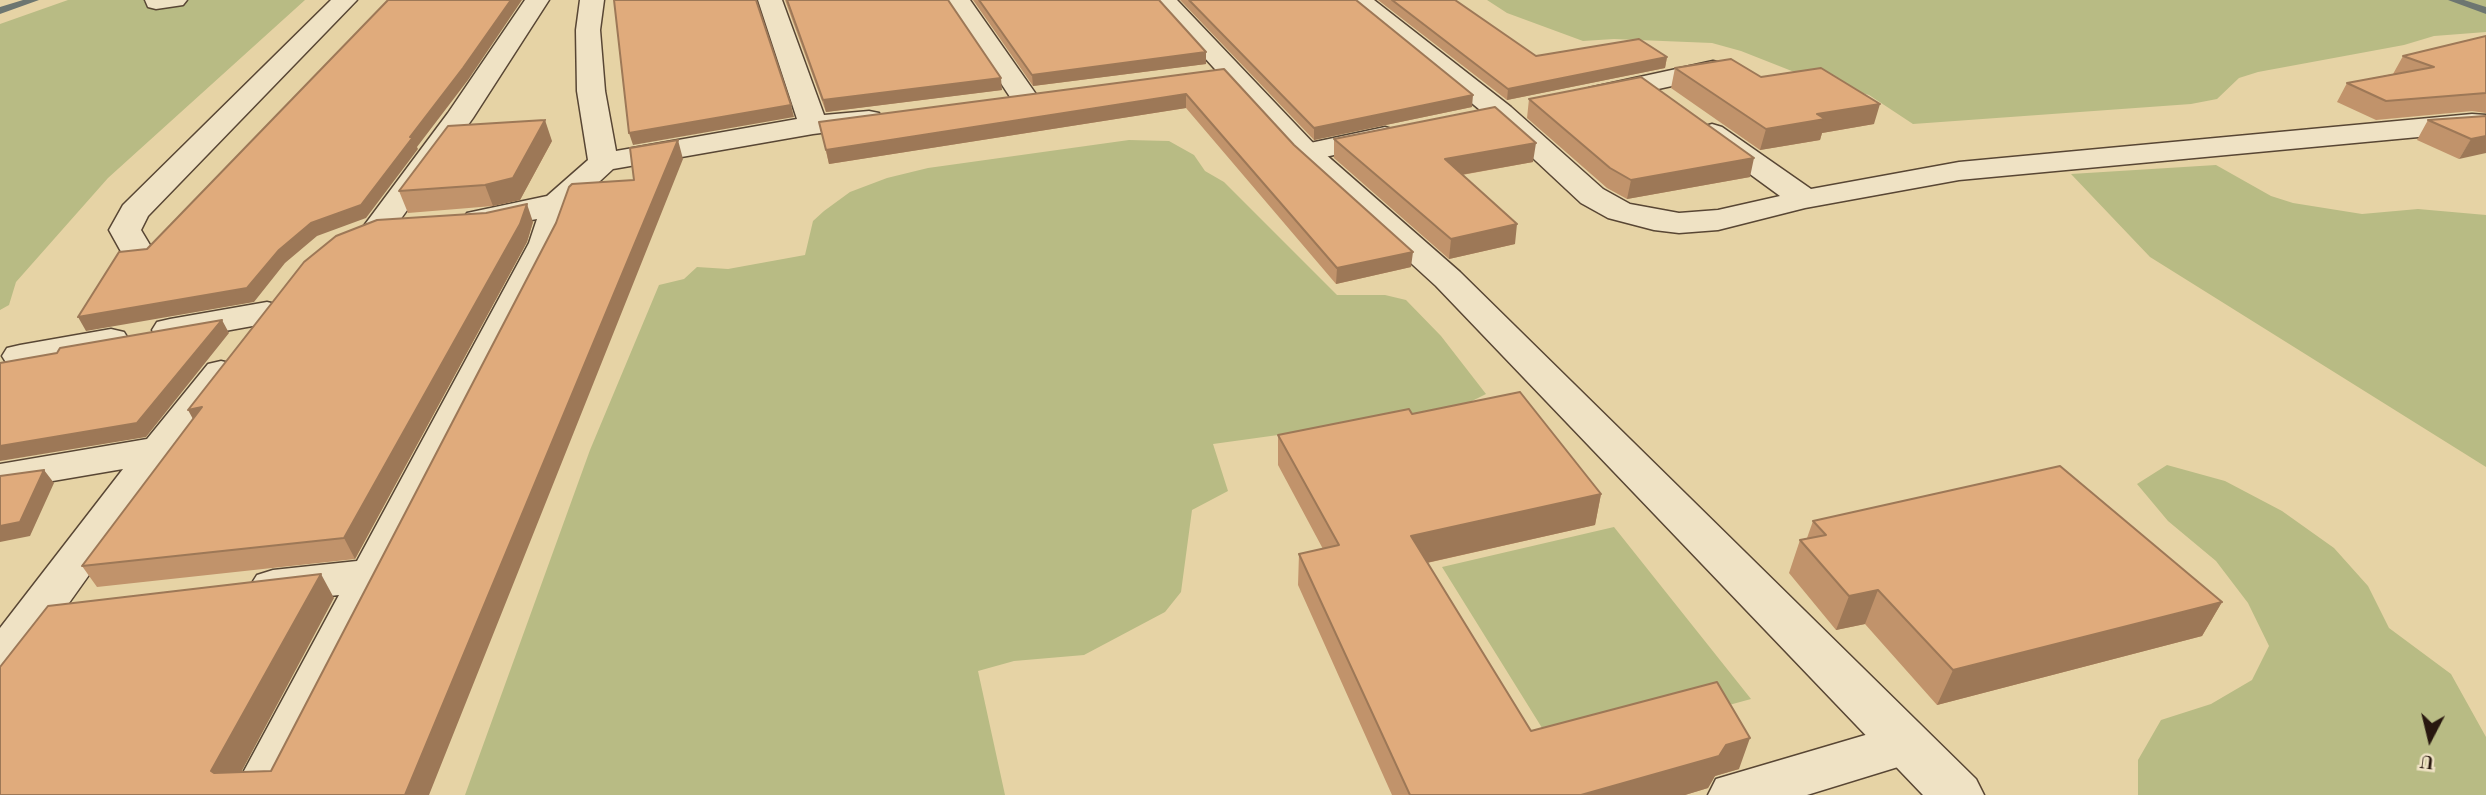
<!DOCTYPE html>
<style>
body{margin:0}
#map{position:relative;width:2486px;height:795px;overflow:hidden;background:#e6d3a5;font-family:"Old Standard TT",serif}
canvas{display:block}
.north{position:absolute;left:2395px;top:704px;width:70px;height:70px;-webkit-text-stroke:5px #efe2c4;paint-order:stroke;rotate:187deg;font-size:19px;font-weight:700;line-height:28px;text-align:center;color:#28170f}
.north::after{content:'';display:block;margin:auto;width:24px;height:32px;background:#28170f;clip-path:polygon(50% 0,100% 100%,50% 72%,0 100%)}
</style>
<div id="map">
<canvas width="2486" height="795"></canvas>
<div class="north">U</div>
</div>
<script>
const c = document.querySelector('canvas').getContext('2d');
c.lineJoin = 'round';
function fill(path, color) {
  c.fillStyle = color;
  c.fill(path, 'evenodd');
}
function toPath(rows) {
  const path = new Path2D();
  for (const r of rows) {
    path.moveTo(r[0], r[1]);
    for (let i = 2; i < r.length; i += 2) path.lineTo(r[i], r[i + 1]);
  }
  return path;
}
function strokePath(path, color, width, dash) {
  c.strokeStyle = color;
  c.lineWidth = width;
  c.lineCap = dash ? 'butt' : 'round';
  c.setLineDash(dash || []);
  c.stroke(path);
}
fill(toPath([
 [68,0,305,0,108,178,16,282,9,305,0,310,0,24],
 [1487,0,2486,0,2486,32,2434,36,2404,45,2258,72,2239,78,2217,99,2191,104,1913,124,1869,95,1807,77,1741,51,1712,43,1614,39,1583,41,1507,13],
 [1129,140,1169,141,1194,155,1205,171,1224,182,1337,295,1385,295,1406,300,1441,336,1486,394,1468,403,1372,422,1213,444,1228,491,1192,510,1181,592,1165,612,1084,655,1014,661,978,671,1005,795,465,795,590,450,659,285,684,279,697,267,728,269,805,255,813,221,824,211,850,192,887,178,928,168],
 [2216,165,2271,196,2293,203,2362,214,2418,209,2486,215,2486,467,2150,257,2071,174],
 [2167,465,2225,481,2282,511,2334,548,2368,586,2389,628,2451,674,2486,737,2486,795,2138,795,2138,760,2161,720,2211,704,2252,680,2269,646,2248,603,2216,561,2168,521,2137,484],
 [1614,527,1751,699,1557,752,1442,567]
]), '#b8bb84');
fill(toPath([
 [23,0,39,0,0,14,0,7,23,0],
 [2448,0,2464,0,2486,7,2486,14,2448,0]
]), '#6d7671');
const minor = toPath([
 [145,0,187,0,183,5,156,9,148,7,145,0],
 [331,0,357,0,148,216,141,230,153,250,148,257,136,260,124,257,109,230,123,205,331,0],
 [525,0,549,0,473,118,390,234,379,237,368,234,363,227,448,113,525,0],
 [580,0,604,0,600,30,605,91,616,151,797,119,758,0,782,0,824,115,869,111,879,113,883,119,879,125,869,127,813,134,613,169,573,206,561,243,285,795,231,795,339,595,273,602,257,597,250,586,257,575,273,570,357,561,529,243,537,219,478,230,467,227,462,220,467,213,547,196,588,160,577,91,576,30,580,0],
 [946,0,970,0,1038,97,1034,103,1024,105,1014,103,946,0],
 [1347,0,1374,0,1511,107,1603,189,1630,204,1679,213,1718,210,1780,196,1702,139,1698,133,1702,127,1712,124,1722,127,1811,189,1959,162,2472,114,2486,115,2486,133,2472,132,1959,180,1805,208,1718,230,1679,233,1654,230,1608,218,1581,203,1491,119,1347,0],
 [1713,61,1722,63,1726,69,1722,75,1599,102,1589,100,1585,94,1589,88,1713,61],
 [1385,127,1395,130,1399,136,1395,142,1306,161,1296,158,1291,152,1296,146,1385,127],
 [267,302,280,305,285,313,280,321,170,341,157,338,152,330,157,322,170,319,267,302],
 [111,329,124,332,129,340,124,348,20,367,7,364,2,356,7,348,20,345,111,329],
 [221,361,234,364,240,372,136,509,17,676,0,681,0,628,123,469,0,490,0,464,147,439,208,364,221,361],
 [1906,723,1924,729,1932,744,1924,759,1807,795,1708,795,1716,779,1906,723]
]);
const tertiary = toPath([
 [1152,0,1177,0,1316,146,1460,272,1976,779,1984,795,1923,795,1436,286,1296,158,1152,0]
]);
strokePath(minor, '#584634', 3);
strokePath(tertiary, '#584634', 3);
fill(minor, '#efe2c4');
fill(tertiary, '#efe2c4');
fill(toPath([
 [785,0,948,0,1002,90,826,112],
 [973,0,1159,0,1206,52,1206,64,1033,86],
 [1180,0,1356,0,1472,107,1314,140],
 [1378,0,1455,0,1536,56,1667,57,1665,68,1507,100],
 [2486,36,2486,113,2472,111,2376,120,2337,102,2347,83,2393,74,2403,56],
 [1675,68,1761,77,1874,124,1822,133,1820,140,1760,150,1671,88],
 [1224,69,1294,145,1411,267,1336,284,1186,108,829,164,819,122],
 [1529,99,1750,177,1627,199,1607,188,1527,118],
 [2486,116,2459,159,2417,140,2428,120],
 [1334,139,1533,162,1462,175,1515,244,1449,259,1334,158],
 [552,141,520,200,493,206,408,213,399,191],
 [533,222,527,242,355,559,97,587,82,566],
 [1412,414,1601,494,1595,525,1427,563,1531,731,1739,769,1715,776,1708,788,1685,795,1392,795,1298,585,1299,554,1323,549,1278,465,1278,435],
 [1813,521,2222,602,2202,636,1937,705,1865,624,1836,630,1789,573,1800,540,1807,538]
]), '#c1936b');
fill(toPath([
 [511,0,522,0,468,80,417,147,418,149,366,218,317,236,285,263,254,302,86,331,78,317,279,250,410,137],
 [1206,52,1206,64,1033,86,1032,75],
 [1667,57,1665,68,1507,100,1508,89],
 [1001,78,1002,90,826,112,823,100],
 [1186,94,1186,108,829,164,826,150],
 [1473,95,1472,107,1314,140,1314,128],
 [1880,104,1874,124,1822,133,1820,140,1760,150,1766,129,1817,114],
 [791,105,794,117,633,145,629,133],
 [545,120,552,141,520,200,493,206,485,185],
 [2486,136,2486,153,2459,159,2471,139],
 [678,140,683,159,429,795,405,795],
 [1536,143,1533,162,1443,178,1445,159],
 [1754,158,1750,177,1627,199,1631,180],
 [527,204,533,222,527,242,355,559,344,538],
 [1517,224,1515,244,1449,259,1451,239],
 [1413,252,1411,267,1336,284,1337,268],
 [222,320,229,333,146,437,0,461,0,446],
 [202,407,199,430,188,410],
 [44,470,54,483,30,536,0,542,0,526],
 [1601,494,1595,525,1408,567,1411,536],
 [321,574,334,598,229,795,211,771],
 [1878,590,1865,624,1836,630,1849,596],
 [2222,602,2202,636,1937,705,1953,670],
 [1750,738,1739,769,1715,776,1708,788,1685,795,1581,795,1726,745]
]), '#9d7857');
const building = toPath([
 [388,0,511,0,463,68,410,137,413,137,361,205,311,223,279,250,247,288,78,317,119,252,147,249,388,0],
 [614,0,756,0,791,105,629,133,614,0],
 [787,0,948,0,1001,78,823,100,787,0],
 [979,0,1159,0,1206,52,1032,75,979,0],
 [1189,0,1356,0,1473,95,1314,128,1189,0],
 [1392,0,1455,0,1536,56,1639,39,1667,57,1508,89,1392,0],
 [2486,36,2486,93,2386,101,2347,83,2434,67,2403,56,2486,36],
 [1731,59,1761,77,1821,68,1880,104,1817,114,1825,119,1766,129,1675,68,1731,59],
 [1224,69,1294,145,1413,252,1337,268,1186,94,826,150,819,122,1224,69],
 [1641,77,1754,158,1631,180,1610,168,1529,99,1641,77],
 [1495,107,1536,143,1445,159,1517,224,1451,239,1334,139,1495,107],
 [2486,116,2486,136,2471,139,2428,120,2486,116],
 [545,120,513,178,485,185,399,191,448,126,545,120],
 [678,140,405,795,0,795,0,667,48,606,321,574,211,771,214,773,271,771,556,223,569,187,572,184,634,180,630,148,678,140],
 [527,204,520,224,344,538,82,566,202,407,188,410,304,262,336,236,377,220,486,213,527,204],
 [222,320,137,423,0,446,0,363,57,353,60,348,222,320],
 [1520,392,1601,494,1411,536,1531,731,1717,682,1750,738,1726,745,1719,756,1581,795,1410,795,1299,554,1339,545,1278,435,1409,409,1412,414,1520,392],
 [2060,466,2222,602,1953,670,1878,590,1849,596,1800,540,1826,535,1813,521,2060,466],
 [44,470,20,522,0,526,0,476,44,470]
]);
fill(building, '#e0ab7c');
strokePath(building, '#9d7857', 2);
</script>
